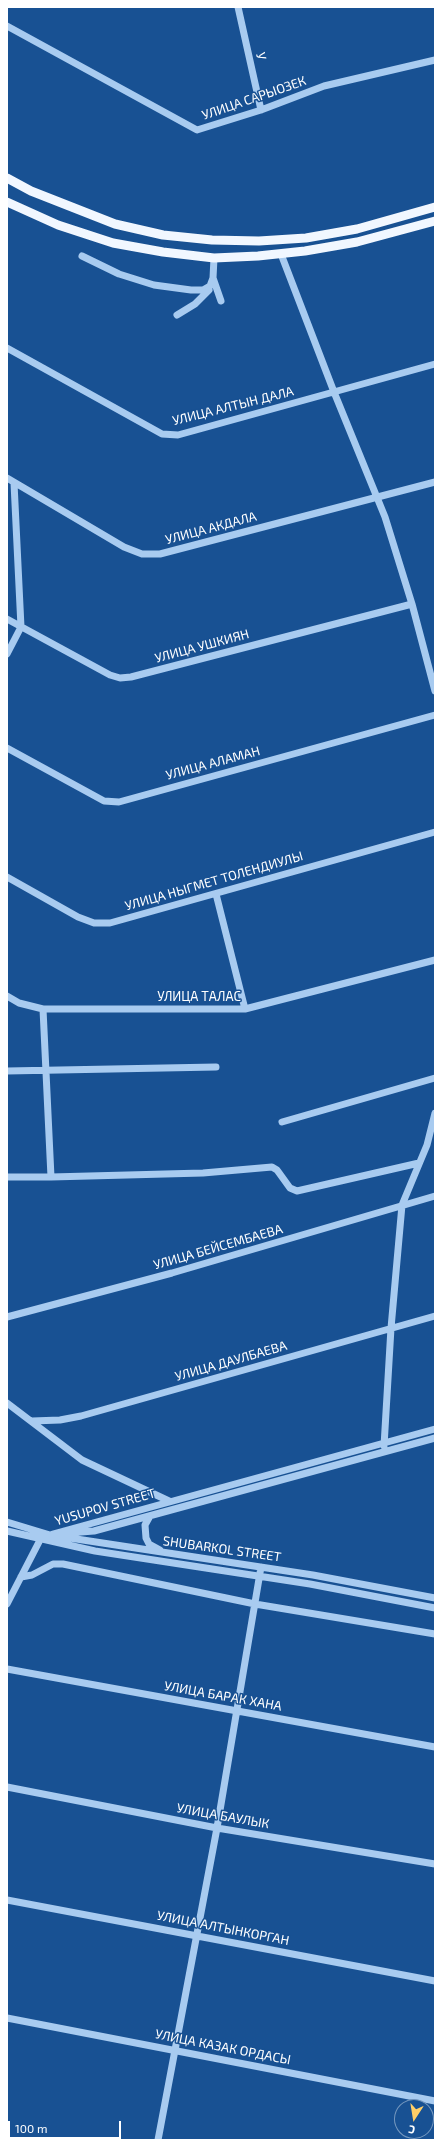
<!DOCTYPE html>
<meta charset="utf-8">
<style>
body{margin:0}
#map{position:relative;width:442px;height:2147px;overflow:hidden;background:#185193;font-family:"Exo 2",sans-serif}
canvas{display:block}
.frame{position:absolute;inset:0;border:8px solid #fff;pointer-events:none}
.north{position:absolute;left:394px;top:2099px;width:40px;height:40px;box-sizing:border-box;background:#185193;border:1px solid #7497be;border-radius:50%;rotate:192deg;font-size:11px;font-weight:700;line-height:16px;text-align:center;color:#fff}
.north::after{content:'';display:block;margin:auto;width:14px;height:18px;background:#ffce67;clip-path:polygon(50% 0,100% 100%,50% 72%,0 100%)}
.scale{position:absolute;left:8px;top:2121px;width:113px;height:18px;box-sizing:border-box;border:2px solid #fff;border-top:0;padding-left:5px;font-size:12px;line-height:14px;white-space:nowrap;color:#fff;-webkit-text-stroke:3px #185193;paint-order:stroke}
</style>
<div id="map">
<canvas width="442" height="2147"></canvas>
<div class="frame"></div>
<div class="north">С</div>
<div class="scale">100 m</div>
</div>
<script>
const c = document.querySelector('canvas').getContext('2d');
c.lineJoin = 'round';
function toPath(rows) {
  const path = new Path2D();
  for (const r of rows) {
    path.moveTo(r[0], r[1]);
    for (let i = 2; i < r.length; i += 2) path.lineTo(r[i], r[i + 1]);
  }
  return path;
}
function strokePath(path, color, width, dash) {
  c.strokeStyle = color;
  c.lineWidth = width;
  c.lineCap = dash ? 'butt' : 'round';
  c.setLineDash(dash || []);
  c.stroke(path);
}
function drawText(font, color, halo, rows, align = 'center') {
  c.font = font + ' "Exo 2",sans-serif';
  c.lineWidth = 3;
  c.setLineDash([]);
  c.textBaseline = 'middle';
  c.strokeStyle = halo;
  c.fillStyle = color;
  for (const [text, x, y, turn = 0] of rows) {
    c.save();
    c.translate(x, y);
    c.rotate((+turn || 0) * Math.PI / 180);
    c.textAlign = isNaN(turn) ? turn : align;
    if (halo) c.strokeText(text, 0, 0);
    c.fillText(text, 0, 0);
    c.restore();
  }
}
strokePath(toPath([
 [238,7,261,110],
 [7,26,197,130,261,110,324,86,435,60],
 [281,254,334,392,385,517,412,604,435,691],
 [82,256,119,274,154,285,191,290,203,290,210,286,213,278,214,258],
 [213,278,221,301],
 [177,315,195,304,209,290],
 [7,348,162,434,178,435,435,364],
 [7,478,124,547,142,554,160,554,435,482],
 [7,619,110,675,120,678,131,677,412,604],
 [7,654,21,627,14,483],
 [7,748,104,801,119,802,435,715],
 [7,877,78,917,94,923,110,923,435,832],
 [216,894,245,1009],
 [7,996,19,1003,43,1009,245,1009,435,960],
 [43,1009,51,1177,203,1173,272,1167,277,1170,290,1188,297,1191,419,1163],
 [7,1071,216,1067],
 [282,1122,435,1078],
 [7,1177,51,1177],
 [7,1317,172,1273,435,1196],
 [7,1403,82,1460,169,1501],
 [32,1421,60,1420,81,1416,435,1316],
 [384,1446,391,1328,402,1205,427,1145,435,1113],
 [150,1516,145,1525,146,1538,149,1544,160,1550],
 [7,1522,50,1535,313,1575,435,1598],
 [7,1531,95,1551,310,1584,435,1608],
 [68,1533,94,1531,435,1438],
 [53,1534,435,1429],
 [21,1577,32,1575,53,1564,63,1564,255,1604,435,1634],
 [7,1604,40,1540],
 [7,1669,435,1747],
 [7,1787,217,1828,435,1864],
 [7,1900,435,1981],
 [7,2018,435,2101],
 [158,2140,217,1828,261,1567]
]), '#a8cbf0', 7);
strokePath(toPath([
 [7,178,31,191,115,224,163,235,212,240,259,241,306,238,357,229,435,207],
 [7,202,58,225,113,243,163,252,214,258,258,256,305,251,357,242,435,221]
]), '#f1f7ff', 9);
drawText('13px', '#fff', '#185193', [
 ["У",261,56,77],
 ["УЛИЦА САРЫОЗЕК",254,98,-19],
 ["УЛИЦА АЛТЫН ДАЛА",233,406,-14],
 ["УЛИЦА АКДАЛА",211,528,-15],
 ["УЛИЦА УШКИЯН",202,646,-15],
 ["УЛИЦА АЛАМАН",213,763,-15],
 ["УЛИЦА НЫГМЕТ ТОЛЕНДИУЛЫ",214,881,-16],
 ["УЛИЦА ТАЛАС",199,997],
 ["УЛИЦА БЕЙСЕМБАЕВА",218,1247,-16],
 ["УЛИЦА ДАУЛБАЕВА",231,1361,-16],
 ["YUSUPOV STREET",105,1507,-16],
 ["SHUBARKOL STREET",222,1549,8],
 ["УЛИЦА БАРАК ХАНА",223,1696,10],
 ["УЛИЦА БАУЛЫК",223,1816,10],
 ["УЛИЦА АЛТЫНКОРГАН",223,1928,11],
 ["УЛИЦА КАЗАК ОРДАСЫ",223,2047,11]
]);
</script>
